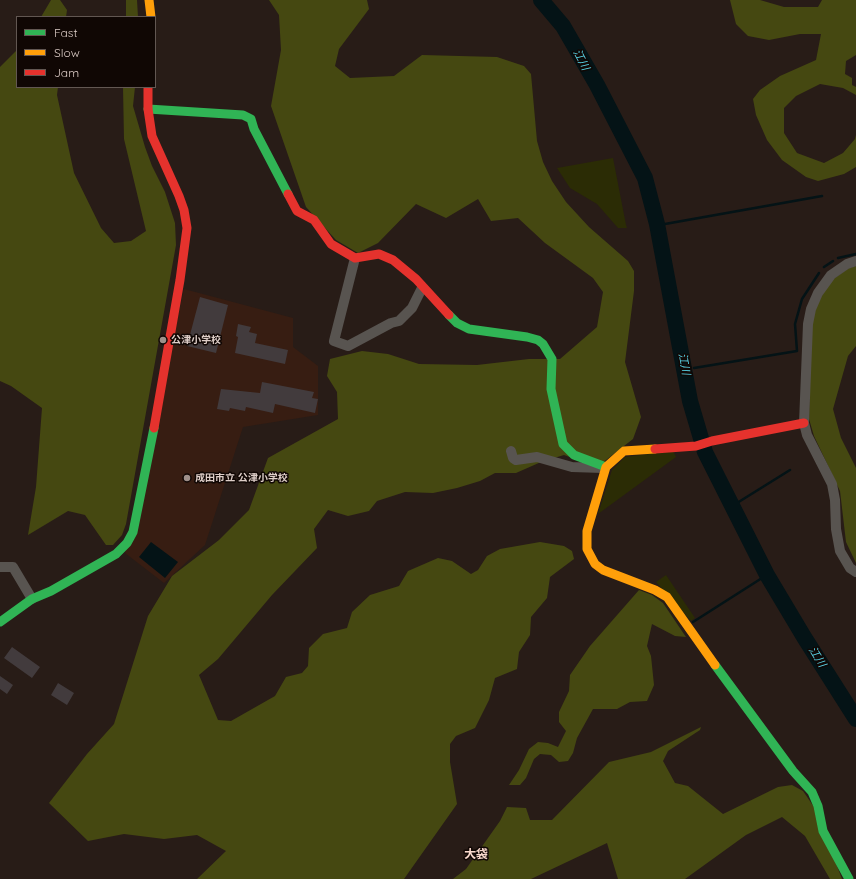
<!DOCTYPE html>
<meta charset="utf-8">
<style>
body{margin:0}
#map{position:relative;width:856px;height:879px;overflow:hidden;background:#281c17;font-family:Quicksand,sans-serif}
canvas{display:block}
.legend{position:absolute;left:16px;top:16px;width:140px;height:72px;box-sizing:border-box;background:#100704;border:1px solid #625752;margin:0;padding:5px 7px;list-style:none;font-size:12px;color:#decec8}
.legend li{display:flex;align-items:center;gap:8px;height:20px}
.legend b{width:20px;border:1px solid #625752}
</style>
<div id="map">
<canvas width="856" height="879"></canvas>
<ul class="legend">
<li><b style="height:5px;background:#30b455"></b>Fast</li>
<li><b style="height:5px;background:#ff9f0a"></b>Slow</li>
<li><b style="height:5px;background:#e5322d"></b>Jam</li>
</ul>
</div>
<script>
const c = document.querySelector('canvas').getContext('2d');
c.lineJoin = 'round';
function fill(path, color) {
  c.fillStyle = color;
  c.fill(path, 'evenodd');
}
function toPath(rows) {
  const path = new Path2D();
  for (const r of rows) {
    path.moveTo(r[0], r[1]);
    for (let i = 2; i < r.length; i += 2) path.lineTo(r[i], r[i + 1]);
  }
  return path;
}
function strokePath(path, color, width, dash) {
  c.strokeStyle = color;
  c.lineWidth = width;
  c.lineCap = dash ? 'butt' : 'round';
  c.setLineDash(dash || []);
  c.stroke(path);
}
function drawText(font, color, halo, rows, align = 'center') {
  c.font = font + ' Quicksand,"Noto Sans JP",sans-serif';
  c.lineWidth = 3;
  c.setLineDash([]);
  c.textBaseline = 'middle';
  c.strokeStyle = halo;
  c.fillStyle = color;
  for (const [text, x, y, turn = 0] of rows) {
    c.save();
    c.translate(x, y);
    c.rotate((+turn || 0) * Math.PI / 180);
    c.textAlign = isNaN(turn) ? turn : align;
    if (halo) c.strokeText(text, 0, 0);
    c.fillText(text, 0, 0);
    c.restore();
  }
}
fill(toPath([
 [184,289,293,318,293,347,318,366,318,415,243,427,205,545,164,583,125,553]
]), '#371d12');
fill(toPath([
 [613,158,626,225,627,228,618,228,597,204,570,188,557,168],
 [673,451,676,457,598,514,612,470,625,457],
 [666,575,695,618,691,621,656,582]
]), '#2b2c05');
fill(toPath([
 [51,0,60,0,67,10,66,17,41,17],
 [126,0,137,0,138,17,126,17],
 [269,0,367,0,369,9,339,49,335,66,350,78,394,76,422,55,497,57,524,66,531,74,537,141,543,162,552,181,566,202,589,227,628,261,634,271,634,291,625,362,641,417,633,439,597,467,564,455,541,462,516,473,495,473,480,481,457,488,433,493,405,492,377,501,369,511,348,516,328,510,314,529,317,548,272,595,218,659,199,675,218,720,231,721,275,696,286,677,302,673,308,666,309,648,323,634,347,628,352,612,370,595,399,586,408,571,438,558,452,561,471,574,478,570,487,556,500,549,540,542,564,546,572,551,574,559,550,577,547,598,531,617,530,635,519,652,517,669,495,678,489,700,475,728,456,736,450,744,450,762,457,804,404,879,197,879,226,851,197,835,164,839,124,834,88,841,49,803,87,754,114,724,148,616,172,576,219,540,249,510,268,458,338,419,337,392,327,376,330,359,362,351,388,354,419,364,477,365,529,359,560,359,597,327,603,292,593,278,545,243,518,218,491,221,478,199,446,218,416,204,378,243,358,253,336,240,306,207,271,106,281,50,279,15],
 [730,0,760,0,784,7,818,7,822,0,856,0,856,55,846,61,845,74,852,78,852,85,856,87,856,95,843,88,820,84,796,96,784,108,784,133,797,153,824,163,843,153,855,139,856,135,856,167,844,174,818,181,806,177,782,160,767,140,756,115,753,99,760,90,780,76,816,60,821,34,800,34,769,40,748,36,736,24],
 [17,50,17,87,58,87,57,95,74,173,101,228,114,243,131,241,146,231,124,139,123,87,135,87,133,106,145,147,152,166,165,192,175,223,176,245,126,524,122,535,113,545,106,545,85,515,68,511,28,535,36,487,42,408,11,386,0,381,0,67],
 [856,266,856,346,848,356,833,409,841,438,856,468,856,563,846,542,840,491,814,436,809,419,811,327,814,311,829,282,849,268],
 [639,590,652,595,663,603,686,637,675,636,652,624,647,646,651,656,654,685,647,701,630,702,617,709,593,709,577,738,573,753,568,761,559,762,551,755,540,754,534,759,526,778,520,785,509,785,519,770,529,749,538,742,548,743,558,747,566,731,559,722,559,712,569,691,570,675,590,646],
 [701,727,700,730,668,751,663,761,675,783,688,786,723,814,778,787,792,785,803,791,814,807,842,879,830,879,805,836,782,817,746,835,685,879,618,879,607,843,531,879,453,879,466,869,500,821,507,807,526,808,530,820,552,820,609,762,651,752]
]), '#454811');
fill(toPath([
 [151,542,178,562,165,578,139,557]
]), '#041316');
strokePath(toPath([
 [665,224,822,196],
 [657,225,659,225],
 [838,258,856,254],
 [824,267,833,261],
 [694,368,797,351,795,324,802,299,819,273],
 [685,369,686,369],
 [737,503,790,470],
 [732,506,733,505],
 [766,576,767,575],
 [693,622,762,578]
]), '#041316', 2.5);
strokePath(toPath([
 [541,0,563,26,597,85,645,178,657,224,690,401,705,452,767,575,804,637,856,719]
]), '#041316', 16);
fill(toPath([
 [200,297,228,305,216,353,187,346],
 [238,324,251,327,249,332,257,334,255,343,288,350,285,364,235,353,238,337,236,336],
 [262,382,314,392,312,398,318,399,315,413,275,404,273,413,246,407,245,411,230,408,229,411,217,409,221,389,260,393],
 [12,647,40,667,32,678,4,658],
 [0,676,13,685,7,694,0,689],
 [58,683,74,693,67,705,51,695]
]), '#423b3d');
strokePath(toPath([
 [355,258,334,341,348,346,391,323,399,321,412,308,422,288],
 [856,261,847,264,831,275,818,293,811,309,808,324,804,423,807,435,832,484,835,500,836,529,840,551,850,568,856,572],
 [511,451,513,458,516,460,537,457,572,467,603,468],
 [0,567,13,567,32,599]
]), '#585450', 10);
strokePath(toPath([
 [148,109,243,115,251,119,254,129,288,194],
 [449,315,457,323,469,329,527,337,538,340,543,344,552,359,551,389,563,444,574,455,606,467],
 [0,622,32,599,51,591,116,554,127,543,133,532,154,428],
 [715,665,793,771,812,792,818,806,823,831,849,879]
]), '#30b455', 9);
strokePath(toPath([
 [149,0,151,17],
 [655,449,624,451,606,467,587,531,587,549,595,564,603,570,655,590,667,597,715,665]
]), '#ff9f0a', 9);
strokePath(toPath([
 [148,87,148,109,152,136,179,196,184,210,187,228,180,280,154,428],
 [288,194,297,211,314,220,331,244,355,258,379,254,393,260,416,279,449,315],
 [655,449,696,446,712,441,804,423]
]), '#e5322d', 9);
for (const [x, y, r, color] of [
 [163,340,4,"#9e908a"],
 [187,478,4,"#9e908a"]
]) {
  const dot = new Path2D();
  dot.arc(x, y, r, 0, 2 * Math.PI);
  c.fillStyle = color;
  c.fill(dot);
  strokePath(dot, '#100704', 1.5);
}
drawText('bold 10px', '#decec8', '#100704', [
 ["公津小学校",171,340],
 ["成田市立 公津小学校",195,478]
], 'left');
drawText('italic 11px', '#59d5e9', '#100704', [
 ["江川",581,60,62],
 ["江川",684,364,79],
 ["江川",817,657,58]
]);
drawText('bold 12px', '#f9d9cd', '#100704', [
 ["大袋",476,854]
]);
</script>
